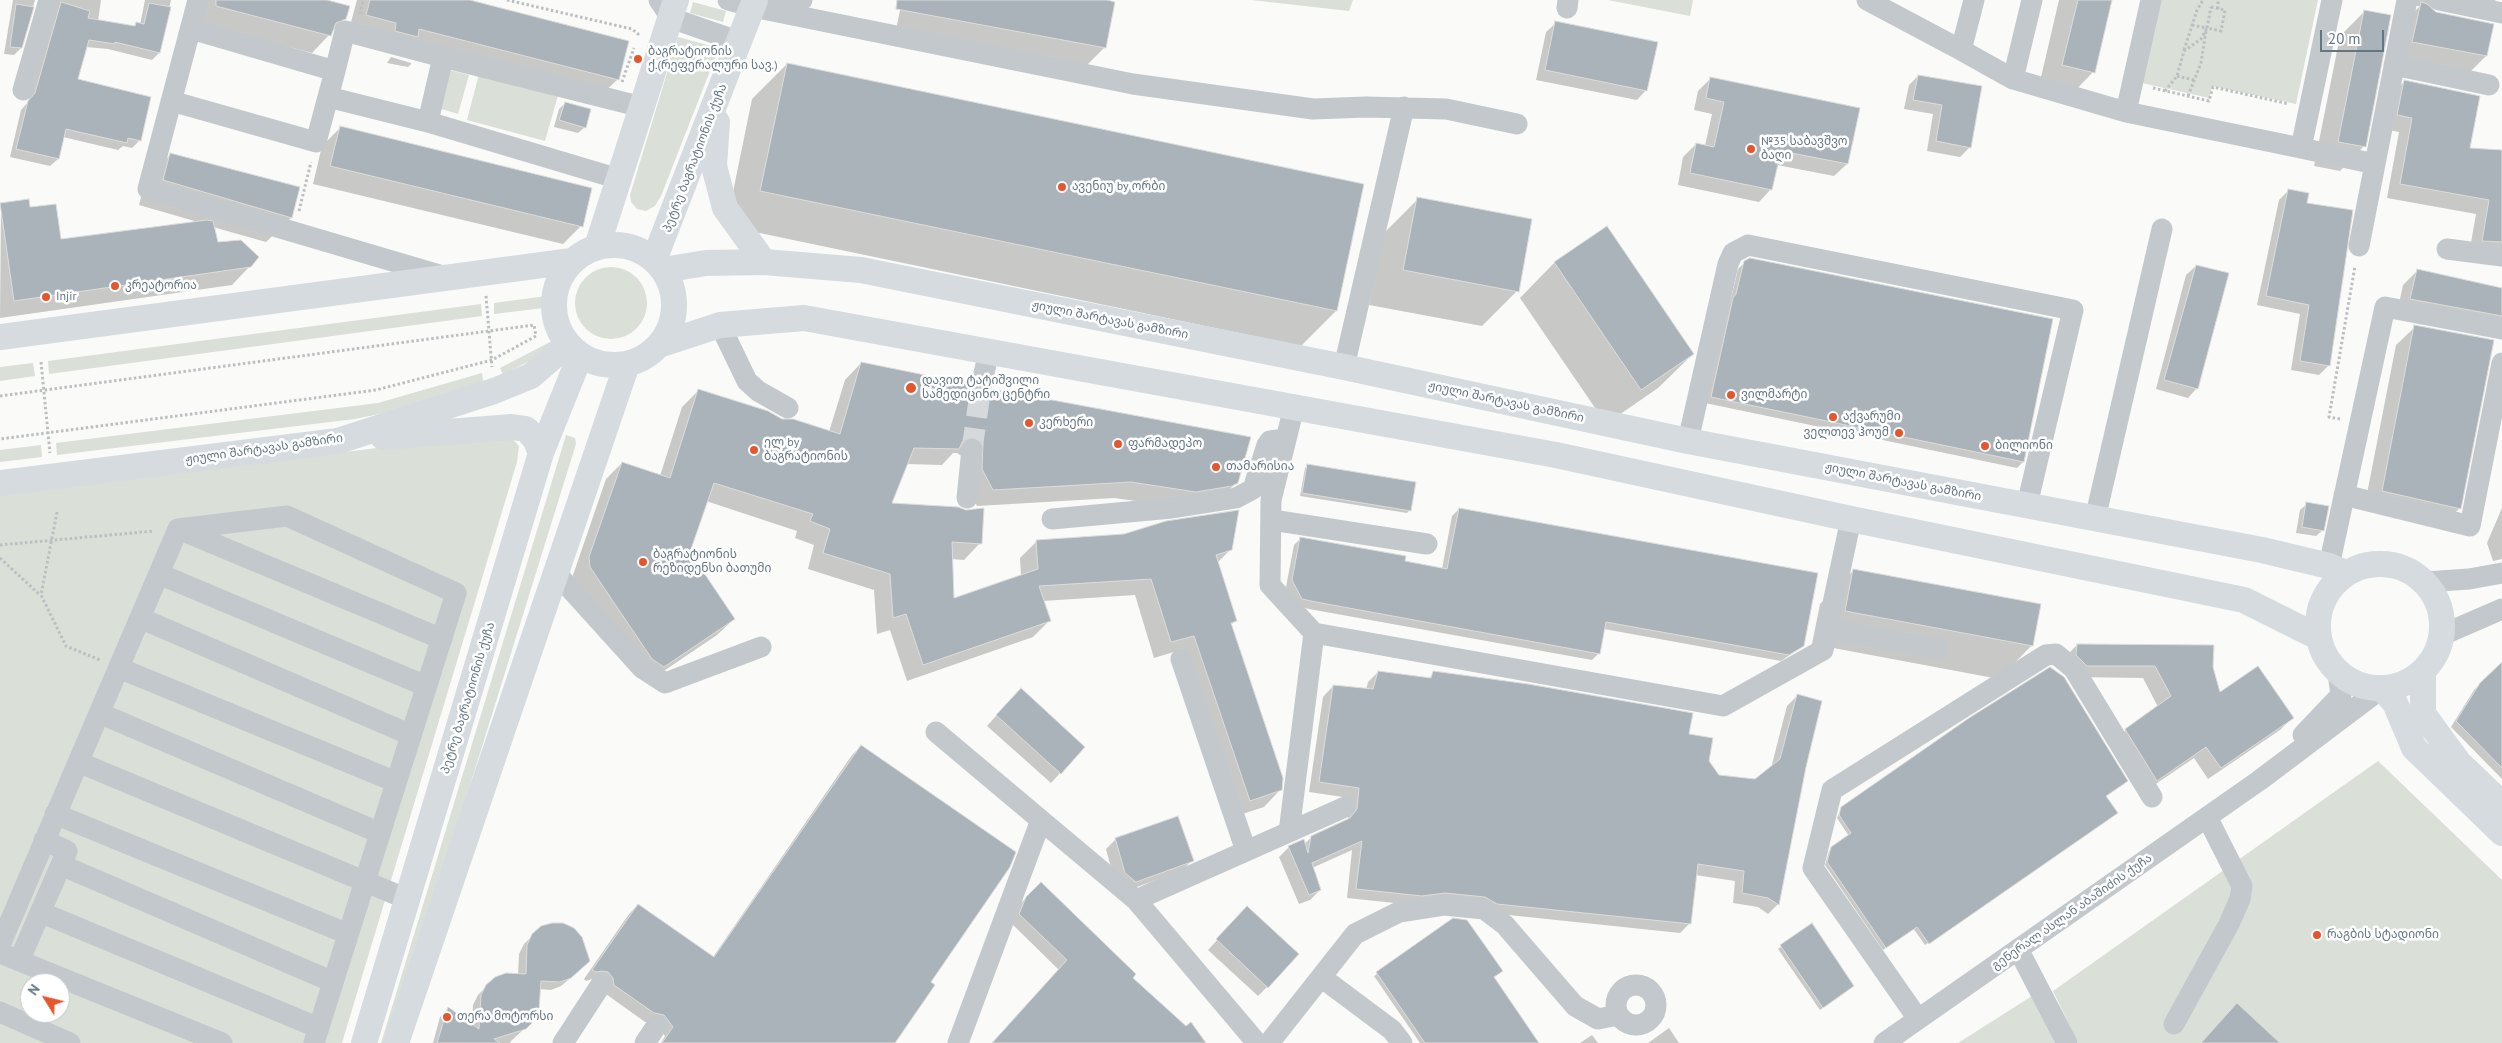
<!DOCTYPE html>
<meta charset="utf-8">
<style>
body{margin:0}
#map{position:relative;width:2502px;height:1043px;overflow:hidden;background:#fafaf8;font-family:"PT Sans",sans-serif}
canvas{display:block}
.north{position:absolute;left:20px;top:973px;width:50px;height:50px;box-sizing:border-box;background:#fff;border:1px solid #c1c8cd;border-radius:50%;rotate:306deg;font-size:14px;font-weight:700;line-height:20px;text-align:center;color:#657683}
.north::after{content:'';display:block;margin:auto;width:18px;height:22px;background:#e4572e;clip-path:polygon(50% 0,100% 100%,50% 72%,0 100%)}
.scale{position:absolute;left:2320px;top:30px;width:64px;height:22px;box-sizing:border-box;border:2px solid #657683;border-top:0;padding-left:6px;font-size:15px;line-height:18px;white-space:nowrap;color:#657683;-webkit-text-stroke:4px #fff;paint-order:stroke}
</style>
<div id="map">
<canvas width="2502" height="1043"></canvas>
<div class="north">N</div>
<div class="scale">20 m</div>
</div>
<script>
const c = document.querySelector('canvas').getContext('2d');
c.lineJoin = 'round';
function fill(path, color) {
  c.fillStyle = color;
  c.fill(path, 'evenodd');
}
function toPath(rows) {
  const path = new Path2D();
  for (const r of rows) {
    if (r.length === 3) {
      path.moveTo(r[0] + r[2], r[1]);
      path.arc(r[0], r[1], r[2], 0, 2 * Math.PI);
      continue;
    }
    path.moveTo(r[0], r[1]);
    for (let i = 2; i < r.length; i += 2) path.lineTo(r[i], r[i + 1]);
  }
  return path;
}
function strokePath(path, color, width, dash) {
  c.strokeStyle = color;
  c.lineWidth = width;
  c.lineCap = dash ? 'butt' : 'round';
  c.setLineDash(dash || []);
  c.stroke(path);
}
function drawText(font, color, halo, rows, align = 'center') {
  c.font = font + ' "PT Sans","Noto Sans Georgian",sans-serif';
  c.lineWidth = 5;
  c.setLineDash([]);
  c.textBaseline = 'middle';
  c.strokeStyle = halo;
  c.fillStyle = color;
  for (const [text, x, y, turn = 0] of rows) {
    c.save();
    c.translate(x, y);
    c.rotate((+turn || 0) * Math.PI / 180);
    c.textAlign = isNaN(turn) ? turn : align;
    if (halo) c.strokeText(text, 0, 0);
    c.fillText(text, 0, 0);
    c.restore();
  }
}
fill(toPath([
 [1251,0,1353,0,1349,11],
 [1608,0,1693,0,1690,16],
 [2160,0,2318,0,2296,104,2212,86,2209,98,2142,83],
 [693,2,726,11,723,22,690,13],
 [678,37,719,48,661,196,655,206,646,211,637,209,631,202,630,195],
 [446,69,469,75,458,114,435,107],
 [480,70,559,92,545,141,467,120],
 [611,303,36],
 [546,296,544,308,494,314,494,303],
 [481,304,482,316,49,374,48,361],
 [554,340,557,346,503,375,500,368],
 [33,363,35,376,0,381,0,367],
 [482,373,483,381,389,412,355,419,57,455,56,443,378,403],
 [497,433,510,436,519,446,517,462,342,1043,0,1043,0,495],
 [30,983,60,983,60,1013,30,1013],
 [566,435,575,438,576,444,390,1043,381,1043],
 [41,445,42,457,0,462,0,450],
 [2378,761,2502,880,2502,1043,2078,1043,2053,991],
 [2032,996,2056,1043,1958,1043]
]), '#dadfd7');
fill(toPath([
 [13,0,35,0,21,48,14,55,4,54],
 [51,0,101,0,98,21,133,27,136,24,140,25,145,0,171,0,159,53,152,60,108,49,86,47,76,80,139,141,132,148,123,146,118,150,63,137,58,159,50,166,10,157,21,110,28,102,54,11],
 [195,0,322,0,345,18,312,53,192,22],
 [357,0,465,0,618,79,599,97,348,33],
 [902,0,1100,0,1105,47,1087,65,896,30],
 [2059,0,2110,0,2093,72,2069,97,2038,90],
 [2413,0,2496,0,2479,17,2428,7,2436,13,2492,25,2486,56,2468,74,2394,60,2404,22,2420,6,2416,6],
 [2365,11,2364,146,2340,171,2314,166,2340,36],
 [1556,23,1646,90,1637,100,1536,80,1546,32],
 [391,57,411,63,411,64,408,67,387,63],
 [787,64,1336,311,1301,346,726,226,752,99],
 [1918,76,1980,87,1970,147,1960,157,1927,151,1933,114,1904,109,1909,85],
 [1710,79,1858,109,1847,164,1834,176,1777,165,1771,189,1759,202,1678,185,1683,157,1696,144,1705,146,1712,114,1694,110,1698,91],
 [2405,81,2469,150,2502,151,2502,256,2469,254,2476,214,2387,198,2399,132,2384,129,2391,95],
 [565,103,585,127,578,133,554,127,559,109],
 [340,128,581,226,563,244,313,184,322,146],
 [171,154,298,188,291,218,266,242,213,227,217,244,250,266,232,285,0,318,1,204,29,209,60,241,198,222,139,205,146,179],
 [2289,190,2345,244,2347,252,2329,365,2319,375,2291,370,2300,314,2257,305,2279,200],
 [1418,199,1517,291,1482,326,1369,305,1383,234],
 [1606,228,1693,354,1658,388,1606,424,1520,298,1554,263],
 [1745,262,2023,462,2017,468,1705,403,1727,305,1730,302,1738,269],
 [2196,266,2197,388,2188,398,2156,389,2186,275],
 [2417,271,2502,289,2502,326,2397,313,2403,285],
 [2415,327,2460,508,2441,526,2364,509,2396,345],
 [861,363,979,401,986,398,994,390,1237,482,1220,499,1179,507,1114,498,977,506,967,486,967,460,957,453,953,453,942,465,906,464,890,504,980,543,964,560,951,559,953,599,1021,576,1020,558,1036,542,1231,549,1217,563,1235,621,1230,626,1280,790,1264,807,1233,817,1177,651,1154,658,1135,595,1043,601,1049,621,1033,637,907,681,890,630,877,634,874,590,808,569,814,545,795,538,797,531,706,501,689,552,734,619,717,635,646,683,574,583,573,575,606,479,622,463,660,476,682,407,699,390,782,420,829,432,845,380],
 [1308,465,1409,511,1407,513,1300,496,1305,468],
 [2307,504,2323,530,2316,536,2296,533,2300,510],
 [2502,508,2502,559,2493,561,2487,543],
 [1459,509,1803,646,1781,661,1604,629,1599,653,1592,660,1309,609,1296,605,1286,587,1294,545,1301,538,1442,569,1452,516],
 [1854,570,2032,645,1999,679,1812,644,1820,604],
 [2077,645,2212,667,2219,694,2292,718,2280,730,2208,779,2194,758,2144,792,2114,742,2126,730,2158,707,2143,678,2074,677,2065,657],
 [2502,664,2502,779,2451,727,2474,690],
 [1378,672,1428,679,1434,673,1688,735,1719,776,1756,780,1771,768,1787,706,1797,696,1805,767,1778,904,1768,914,1758,907,1733,903,1735,881,1695,875,1690,923,1680,933,1347,898,1352,850,1312,868,1320,890,1310,900,1299,904,1279,857,1289,847,1304,844,1312,837,1348,820,1350,798,1309,792,1323,697,1333,686,1366,690,1368,682],
 [1011,699,1084,747,1051,783,987,726],
 [861,746,929,982,893,1043,661,1043,665,1036,655,1023,645,1022,606,994,592,979,586,981,584,979,629,914,638,905,713,957,852,755],
 [2124,784,2105,797,2113,816,1925,945,1913,928,1883,950,1825,865,1829,851,1849,836,1837,818,1842,807],
 [1177,818,1192,860,1183,870,1126,891,1115,883,1106,849,1115,840],
 [1041,883,1131,978,1204,1043,993,1043,1059,970,1011,923,1017,907],
 [1238,917,1267,987,1258,996,1208,950],
 [1453,920,1493,978,1538,1043,1420,1043,1374,976],
 [1811,925,1850,988,1820,1010,1778,949],
 [533,935,580,970,561,986,551,990,539,989,524,1029,510,1042,511,1043,433,1043,440,1017,449,1008,472,1025,473,1005,478,995,487,986,518,975,519,954,524,944],
 [1669,1028,1679,1043,1648,1043],
 [1592,1035,1598,1043,1580,1043]
]), '#0003');
const building = toPath([
 [216,0,327,0,350,6,346,19,336,23,331,36,216,6,216,0],
 [370,0,470,0,629,41,619,80,419,29,418,37,395,31,396,23,366,15,370,0],
 [897,0,1107,0,1115,2,1106,48,896,9,897,0],
 [2078,0,2112,0,2095,73,2062,65,2078,0],
 [61,2,90,11,88,18,135,26,136,22,144,24,149,3,171,7,160,53,115,42,115,44,89,40,78,79,151,97,141,141,128,138,127,143,66,129,59,159,16,149,28,101,35,93,61,2],
 [2421,2,2427,4,2436,12,2494,24,2487,56,2412,42,2421,2],
 [16,4,34,7,22,48,10,47,16,4],
 [2364,10,2391,15,2366,147,2338,142,2364,10],
 [1555,21,1658,42,1647,91,1545,70,1555,21],
 [787,63,1364,184,1337,311,760,191,787,63],
 [1918,75,1982,86,1971,148,1936,141,1942,105,1913,100,1918,75],
 [1710,77,1860,108,1848,164,1781,151,1772,190,1690,173,1696,143,1714,147,1724,102,1706,98,1710,77],
 [2404,80,2480,96,2470,148,2502,150,2502,242,2482,241,2489,200,2400,184,2412,118,2397,115,2404,80],
 [565,102,591,109,586,128,559,120,565,102],
 [340,126,592,188,583,227,330,166,340,126],
 [170,153,300,187,292,218,163,180,170,153],
 [2288,189,2309,193,2307,203,2353,210,2330,366,2300,361,2309,305,2266,296,2288,189],
 [1417,197,1532,219,1519,292,1403,270,1417,197],
 [29,199,30,207,56,204,61,239,207,220,213,221,218,242,241,240,259,257,251,267,14,301,0,203,29,199],
 [1607,226,1694,354,1641,390,1554,262,1607,226],
 [1750,258,2053,319,2024,462,1711,397,1733,298,1736,294,1744,261,1750,258],
 [2196,265,2229,273,2198,389,2164,380,2196,265],
 [2417,269,2502,288,2502,316,2410,299,2417,269],
 [2414,325,2494,340,2461,509,2382,491,2414,325],
 [861,362,969,384,972,396,979,399,990,396,993,389,1251,437,1238,483,1232,486,1196,492,1131,482,993,490,982,469,983,443,974,437,967,437,962,442,959,449,914,448,892,503,958,507,966,510,984,508,982,544,952,542,954,598,1038,569,1036,540,1124,534,1166,521,1239,510,1232,550,1216,555,1237,621,1231,623,1283,778,1282,790,1250,801,1194,636,1171,642,1151,579,1039,586,1051,621,923,665,906,614,893,618,890,574,823,553,830,529,810,521,813,514,714,483,690,552,735,619,664,667,652,659,590,567,589,557,622,462,670,478,698,389,768,411,782,419,793,419,840,434,861,362],
 [1307,464,1416,482,1411,511,1302,493,1307,464],
 [2306,502,2329,506,2324,531,2302,527,2306,502],
 [1459,508,1818,573,1804,646,1789,655,1606,622,1600,654,1316,602,1302,599,1292,580,1300,537,1406,556,1405,561,1447,569,1459,508],
 [1853,569,2041,604,2033,646,1845,611,1853,569],
 [2077,644,2214,645,2213,667,2220,692,2258,666,2294,718,2221,768,2206,747,2157,781,2125,729,2171,696,2155,666,2087,666,2076,655,2077,644],
 [2502,662,2502,768,2456,721,2480,683,2502,662],
 [2050,667,2064,677,2128,781,2106,796,2118,813,1929,944,1917,927,1886,948,1827,862,1831,847,1851,833,1839,815,1841,807,1969,718,2050,667],
 [1378,671,1431,678,1433,671,1528,684,1693,713,1689,734,1713,738,1709,761,1719,775,1755,779,1780,759,1797,694,1822,701,1806,767,1779,905,1768,898,1742,893,1744,871,1698,864,1691,924,1497,904,1485,897,1445,893,1422,896,1356,889,1362,841,1312,863,1321,890,1309,895,1288,846,1304,839,1308,853,1311,836,1350,818,1357,809,1359,788,1319,782,1333,685,1373,689,1378,671],
 [1021,688,1085,747,1061,774,996,715,1021,688],
 [861,745,1016,852,1010,867,931,982,935,985,895,1043,662,1043,673,1027,664,1015,654,1013,614,985,613,978,608,972,602,971,596,972,592,970,638,904,714,957,861,745],
 [1178,816,1194,861,1136,882,1125,873,1115,838,1178,816],
 [1041,882,1136,974,1133,978,1186,1026,1191,1022,1206,1043,992,1043,1067,960,1019,914,1026,897,1041,882],
 [1247,906,1299,954,1268,988,1216,939,1247,906],
 [1453,918,1467,920,1503,971,1494,977,1539,1043,1425,1043,1376,972,1453,918],
 [552,923,563,923,574,928,582,937,590,961,571,978,560,982,541,981,539,1010,534,1021,526,1029,494,1039,500,1043,437,1043,448,1007,479,1029,481,995,486,985,495,977,506,973,526,974,527,945,532,934,541,926,552,923],
 [1812,923,1854,986,1823,1008,1780,945,1812,923],
 [2237,1003,2280,1043,2201,1043,2237,1003]
]);
fill(building, '#aab3b9');
strokePath(building, '#dcdcda', 1);
strokePath(toPath([
 [972,449,981,387]
]), '#d5d9db', 21, [21, 11]);
strokePath(toPath([
 [507,0,632,29,638,34,637,37],
 [2211,7,2225,10,2221,31,2207,28,2211,7],
 [2218,9,2218,0],
 [360,14,363,0],
 [2192,25,2207,28],
 [2184,50,2197,10,2203,0],
 [2177,76,2194,80],
 [622,82,634,48],
 [2153,88,2209,101,2213,87,2289,104],
 [2165,91,2177,76,2184,51,2201,39,2207,28],
 [2188,96,2201,63,2206,31],
 [299,211,311,162],
 [486,296,492,367],
 [41,362,50,453],
 [0,396,534,325,536,336,492,360,376,390,0,439],
 [2340,419,2329,417,2355,266],
 [57,512,41,595,66,646,100,660],
 [0,545,154,531],
 [0,558,40,595]
]), '#bbbfc2', 3, [2.5, 2.5]);
strokePath(toPath([
 [198,0,148,189,443,276],
 [659,0,671,18,740,42],
 [728,0,753,7,1133,84,1313,109,1366,107,1446,109,1517,124],
 [1867,0,1961,50,1974,0],
 [2032,0,2013,79,2126,112],
 [2151,0,2126,112,2301,148,2332,0],
 [2439,0,2502,13],
 [768,5,802,0],
 [1567,8,1568,0],
 [191,29,335,71],
 [1961,50,2013,79],
 [443,57,642,107],
 [2394,65,2489,85],
 [23,90,49,0],
 [171,101,316,142,328,97,335,71,345,31,443,57,428,122,328,97],
 [428,122,619,179],
 [2301,148,2375,164],
 [2359,246,2407,0],
 [2447,249,2502,256],
 [720,325,747,381,758,391,788,408],
 [1344,367,1404,107],
 [981,387,989,351],
 [1294,407,1271,500,1270,585,1314,633,1723,706,1823,650,1851,519],
 [1688,441,1728,264,1733,253,1748,245,2073,310,2027,505],
 [2344,495,2470,526,2502,363],
 [967,498,972,449],
 [1052,519,1172,508,1236,498,1253,489,1267,445,1270,441,1285,439],
 [2095,519,2162,229],
 [1272,520,1427,544],
 [181,530,442,639],
 [2329,566,2385,307,2502,329],
 [159,574,426,686],
 [557,574,642,668,665,683,761,647],
 [2425,582,2469,579,2502,573],
 [140,618,411,735],
 [1828,629,1939,649],
 [2442,635,2502,609],
 [1181,659,1246,851],
 [119,668,396,782],
 [99,713,380,833],
 [936,732,1136,900,1257,1043],
 [2303,735,2341,695,2338,673],
 [78,762,407,899],
 [55,814,348,934],
 [1289,832,1345,807],
 [61,865,333,982],
 [1136,900,1289,832,1314,633],
 [40,912,319,1028],
 [0,945,178,529,287,516,456,593,314,1043],
 [2018,949,2067,1043],
 [0,953,222,1043],
 [19,961,67,851,44,840],
 [1321,977,1392,1030,1402,1043],
 [1636,1005,20],
 [0,1012,70,1043],
 [1918,1019,1813,868,1832,790,2046,655,2056,654,2074,669,2152,797],
 [2174,1024,2229,924,2240,899,2242,886,2207,817],
 [563,1043,602,983],
 [645,1043,657,1025],
 [958,1043,1041,820],
 [1269,1043,1355,934,1399,912,1444,905,1484,909,1505,925,1575,1006,1598,1019,1618,1015],
 [1884,1043,2260,780,2382,688]
]), '#c3c8cc', 21);
strokePath(toPath([
 [717,122,714,166,725,208,764,262],
 [614,305,60],
 [597,247,676,0],
 [654,260,755,0],
 [663,270,706,263,764,262,861,270,1344,367,1688,441,2262,550,2329,566,2346,573],
 [0,337,572,261],
 [659,345,720,325,804,318,1556,455,1851,519,2244,600,2318,637],
 [383,437,512,427,526,429,535,439,541,453],
 [0,483,338,441,494,391,531,376,568,344],
 [2380,626,62],
 [2423,671,2423,714,2459,763,2502,804],
 [2382,688,2395,703,2414,748,2502,833],
 [364,1043,541,453,580,356],
 [396,1043,627,364]
]), '#d6dbdf', 26);
for (const [x, y, r, color] of [
 [638,59,5,"#e4572e"],
 [1751,149,5,"#e4572e"],
 [1062,187,5,"#e4572e"],
 [115,286,5,"#e4572e"],
 [46,297,5,"#e4572e"],
 [911,388,6,"#e4572e"],
 [1731,395,5,"#e4572e"],
 [1833,417,5,"#e4572e"],
 [1029,423,5,"#e4572e"],
 [1899,433,5,"#e4572e"],
 [1118,444,5,"#e4572e"],
 [1985,446,5,"#e4572e"],
 [754,450,5,"#e4572e"],
 [1216,467,5,"#e4572e"],
 [643,562,5,"#e4572e"],
 [2317,935,5,"#e4572e"],
 [447,1017,5,"#e4572e"]
]) {
  const dot = new Path2D();
  dot.arc(x, y, r, 0, 2 * Math.PI);
  c.fillStyle = color;
  c.fill(dot);
  strokePath(dot, '#fff', 2);
}
drawText('12px', '#657683', '#fff', [
 ["ბაგრატიონის",648,52],
 ["ქ.(რეფერალური სავ.)",648,66],
 ["№35 საბავშვო",1761,142],
 ["ბაღი",1761,156],
 ["ავენიუ by ორბი",1072,187],
 ["კრეატორია",125,286],
 ["Injir",56,297],
 ["დავით ტატიშვილი",922,381],
 ["სამედიცინო ცენტრი",922,395],
 ["ვილმარტი",1741,395],
 ["აქვარუმი",1843,417],
 ["კერხერი",1039,423],
 ["ველთევ ჰოუმ",1889,433,"right"],
 ["ელ by",764,443],
 ["ბაგრატიონის",764,457],
 ["ფარმადეპო",1128,444],
 ["ბილიონი",1995,446],
 ["თამარისია",1226,467],
 ["ბაგრატიონის",653,555],
 ["რეზიდენსი ბათუმი",653,569],
 ["რაგბის სტადიონი",2327,935],
 ["თერა მოტორსი",457,1017]
], 'left');
drawText('12px', '#657683', '#fff', [
 ["პეტრე ბაგრატიონის ქუჩა",695,158,-69],
 ["ჟიული შარტავას გამზირი",1110,320,11],
 ["ჟიული შარტავას გამზირი",1506,402,12],
 ["ჟიული შარტავას გამზირი",264,449,-8],
 ["ჟიული შარტავას გამზირი",1903,482,11],
 ["პეტრე ბაგრატიონის ქუჩა",468,698,-73],
 ["გენერალ ასლან აბაშიძის ქუჩა",2072,912,-35]
]);
</script>
